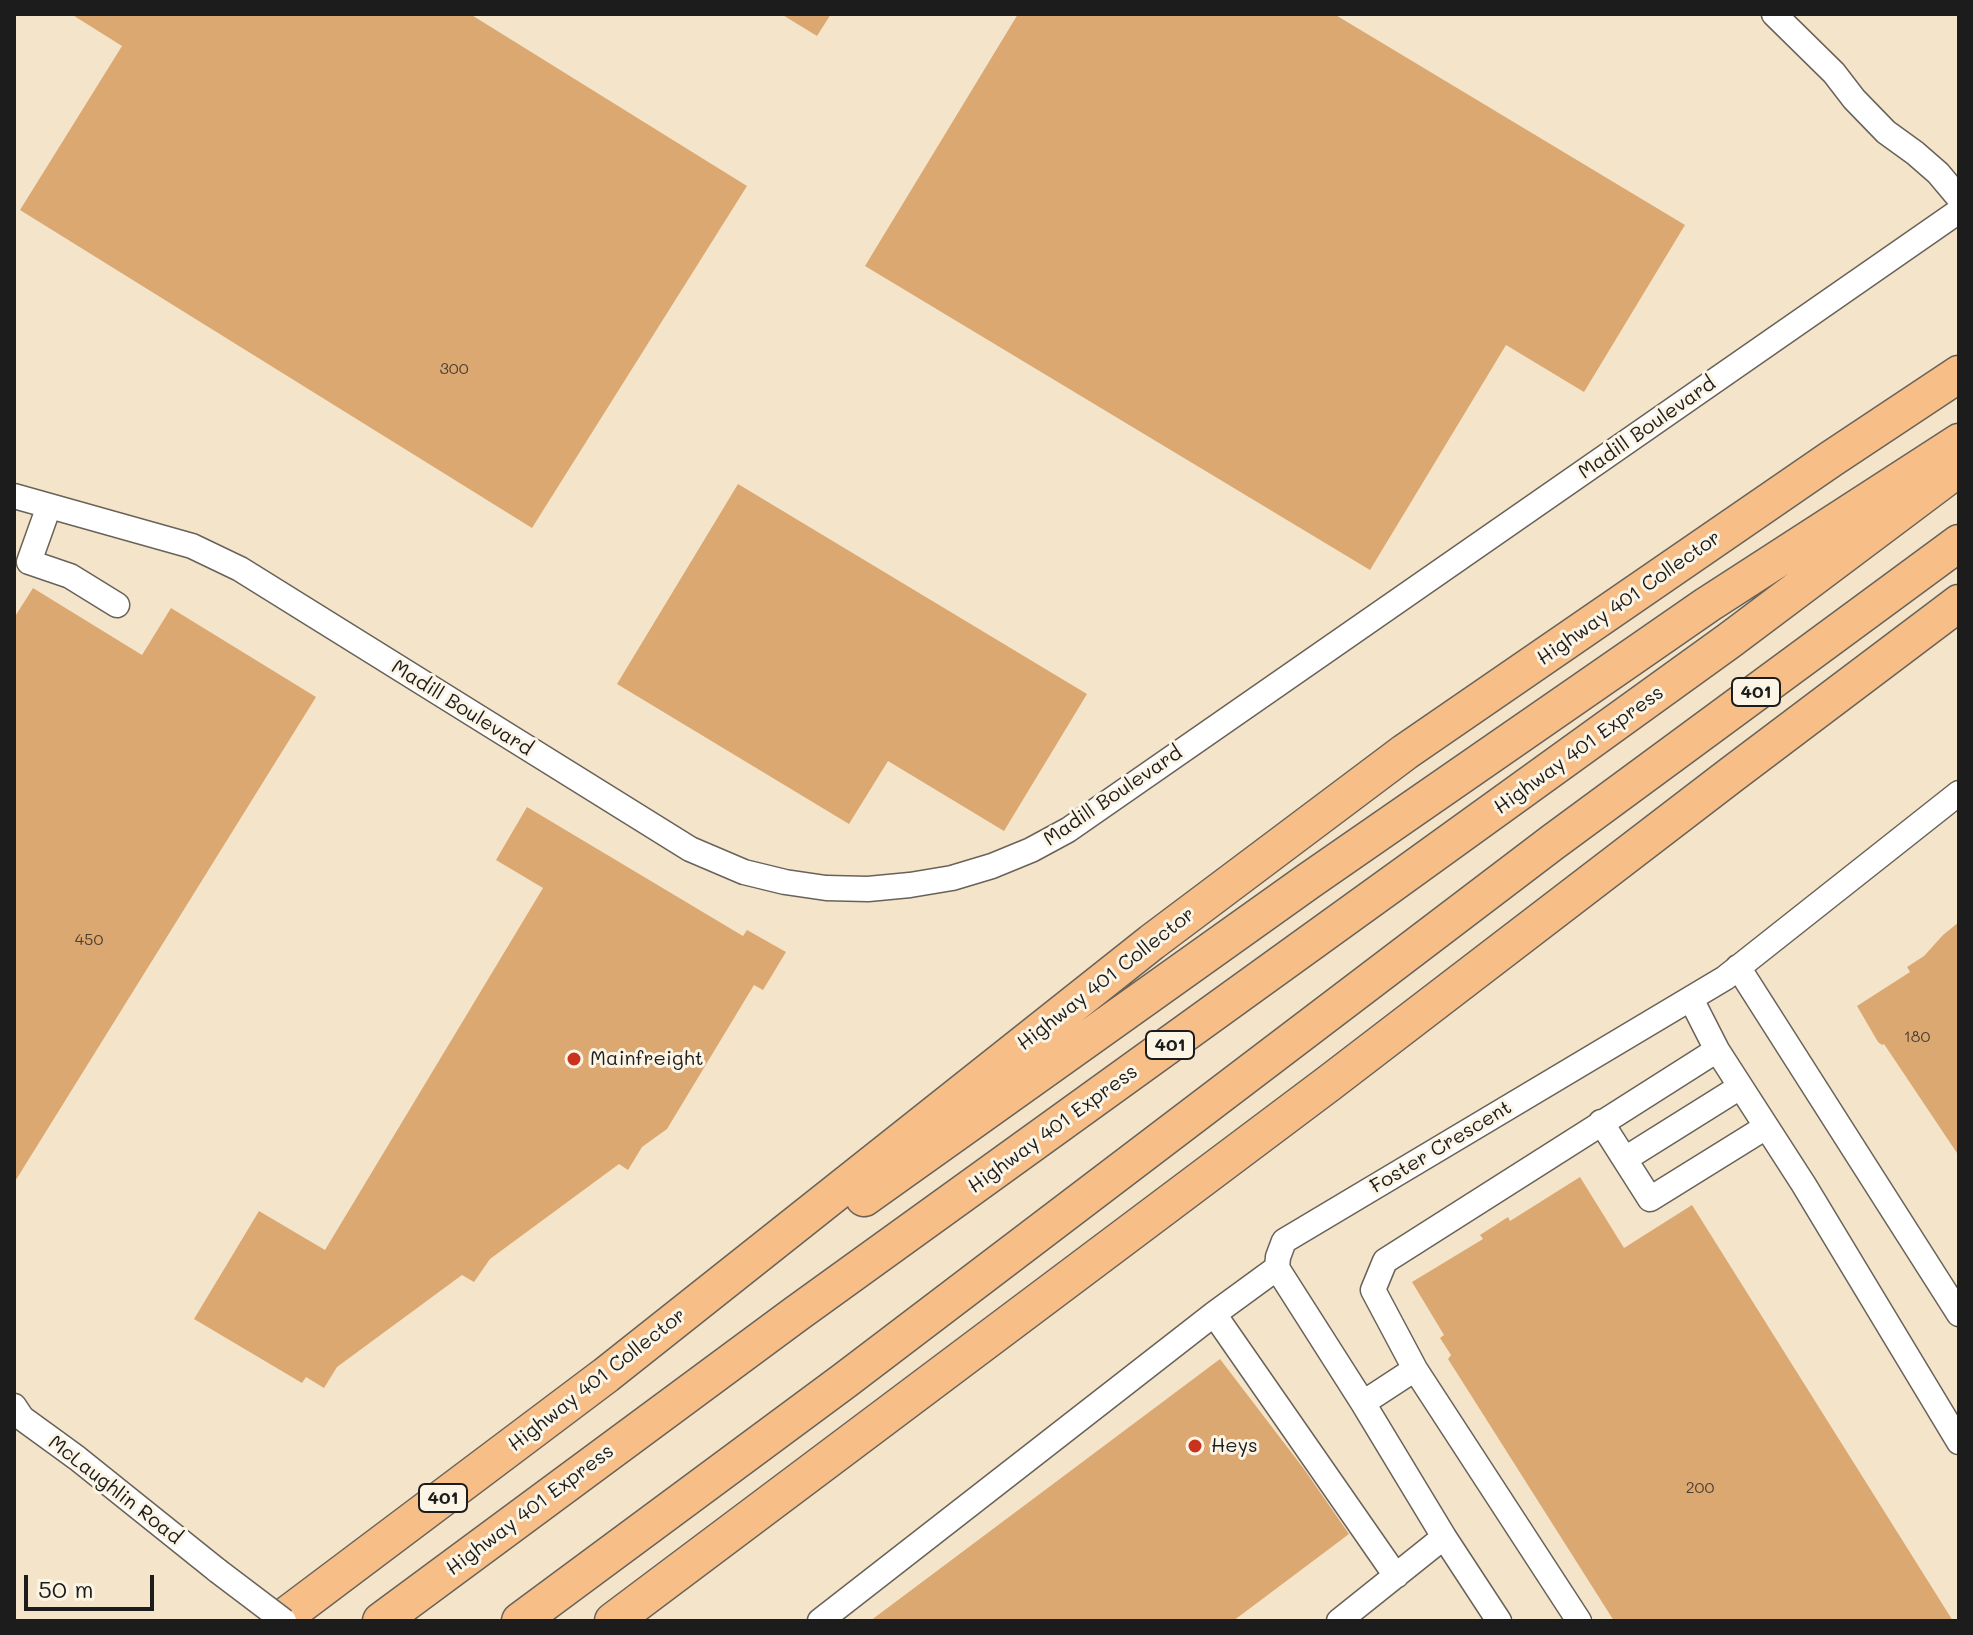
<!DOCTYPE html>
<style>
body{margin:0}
#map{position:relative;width:1973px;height:1635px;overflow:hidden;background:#f4e5ca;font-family:Mali,sans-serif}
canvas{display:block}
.frame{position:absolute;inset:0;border:16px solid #1c1c1c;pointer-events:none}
.scale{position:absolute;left:24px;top:1575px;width:130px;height:36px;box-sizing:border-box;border:4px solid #1c1c1c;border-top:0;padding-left:10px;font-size:24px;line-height:28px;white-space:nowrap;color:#1c1c1c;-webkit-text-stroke:6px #fcf5e5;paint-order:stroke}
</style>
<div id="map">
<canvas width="1973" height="1635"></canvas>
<div class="frame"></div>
<div class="scale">50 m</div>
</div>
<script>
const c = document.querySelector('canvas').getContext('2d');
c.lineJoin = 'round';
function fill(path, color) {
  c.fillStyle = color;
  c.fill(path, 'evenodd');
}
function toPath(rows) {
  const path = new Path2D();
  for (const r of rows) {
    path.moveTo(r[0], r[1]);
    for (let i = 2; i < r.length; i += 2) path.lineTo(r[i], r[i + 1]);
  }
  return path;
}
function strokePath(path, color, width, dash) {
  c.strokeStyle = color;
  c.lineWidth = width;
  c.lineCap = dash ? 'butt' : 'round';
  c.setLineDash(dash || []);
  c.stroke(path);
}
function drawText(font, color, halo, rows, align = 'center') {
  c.font = font + ' Mali,sans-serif';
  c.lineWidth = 6;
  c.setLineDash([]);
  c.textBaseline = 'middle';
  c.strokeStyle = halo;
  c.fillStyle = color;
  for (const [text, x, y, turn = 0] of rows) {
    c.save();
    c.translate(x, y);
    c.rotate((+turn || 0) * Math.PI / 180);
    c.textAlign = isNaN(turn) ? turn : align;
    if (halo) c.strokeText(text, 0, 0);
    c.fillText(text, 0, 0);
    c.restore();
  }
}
fill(toPath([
 [71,14,470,14,747,186,532,528,20,210,122,46],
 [781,14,831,14,817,36],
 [1018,14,1334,14,1685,225,1584,392,1506,345,1370,570,865,266],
 [738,484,1087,694,1004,831,888,761,849,824,617,684],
 [33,588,142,655,171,608,316,697,14,1183,14,618],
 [527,807,743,936,747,930,786,952,763,990,754,985,667,1129,642,1147,628,1170,619,1164,490,1259,474,1282,462,1275,337,1367,324,1388,306,1377,302,1383,194,1319,259,1211,325,1250,543,888,496,860],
 [1959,922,1959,1156,1884,1044,1882,1045,1878,1042,1857,1006,1910,972,1907,967,1924,956,1943,935],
 [1580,1177,1624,1248,1692,1205,1953,1621,1614,1621,1448,1359,1451,1355,1440,1338,1444,1335,1412,1282,1483,1239,1480,1235,1508,1217,1510,1221],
 [1220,1359,1304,1469,1349,1534,1233,1621,870,1621]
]), '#dca872');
const minor = toPath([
 [1774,14,1834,73,1854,99,1886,132,1915,153,1938,173,1959,198],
 [14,496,192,546,240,569,690,849,744,872,785,882,826,888,868,889,910,885,952,878,992,866,1031,850,1068,830,1959,211],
 [49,506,29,562,70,576,117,605],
 [1738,967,1959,1314],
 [1717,1050,1804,1185,1959,1442],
 [1601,1122,1650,1199,1766,1127],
 [1625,1159,1740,1087],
 [1277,1268,1214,1314,1396,1576],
 [1415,1369,1373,1290,1385,1261,1717,1050,1691,999],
 [1363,1403,1415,1369,1579,1621],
 [14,1406,22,1418,77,1458,218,1571],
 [820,1621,1214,1314],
 [1339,1621,1444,1537],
 [1499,1621,1444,1537,1363,1403,1277,1268,1278,1257,1284,1241,1725,978,1959,793]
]);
const highway = toPath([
 [864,1198,1310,880,1707,605,1959,442],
 [279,1621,606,1375,1152,942,1405,752,1831,459,1959,374],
 [381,1621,796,1314,1730,640,1959,468],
 [520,1621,844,1381,1553,842,1959,543],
 [613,1621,1328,1084,1731,775,1959,603]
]);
strokePath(minor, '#686259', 27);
strokePath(highway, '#686259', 39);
strokePath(minor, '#fff', 24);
strokePath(highway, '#f7be87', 36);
const minorBridge = toPath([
 [218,1571,284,1621]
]);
strokePath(minorBridge, '#686259', 27, []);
strokePath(minorBridge, '#fff', 24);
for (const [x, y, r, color] of [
 [574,1059,8,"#c8321e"],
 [1195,1446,8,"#c8321e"]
]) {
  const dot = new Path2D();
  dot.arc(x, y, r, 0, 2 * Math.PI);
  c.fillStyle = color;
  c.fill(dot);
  strokePath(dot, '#fcf5e5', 3);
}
drawText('16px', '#4c3f32', null, [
 ["300",454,369],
 ["450",89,940],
 ["180",1917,1037],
 ["200",1700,1488]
]);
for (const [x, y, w] of [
 [1756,692,48],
 [1170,1045,48],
 [443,1498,48]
]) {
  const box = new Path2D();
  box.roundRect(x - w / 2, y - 14, w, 28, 6);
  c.fillStyle = '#fcf5e5';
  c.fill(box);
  strokePath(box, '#1c1c1c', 2);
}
drawText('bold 18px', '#1c1c1c', null, [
 ["401",1756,692],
 ["401",1170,1045],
 ["401",443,1498]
]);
drawText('20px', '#1c1c1c', '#fcf5e5', [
 ["Madill Boulevard",1647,428,-35],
 ["Highway 401 Collector",1629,598,-35],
 ["Madill Boulevard",462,708,32],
 ["Highway 401 Express",1579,750,-36],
 ["Madill Boulevard",1113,796,-34],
 ["Highway 401 Collector",1106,979,-38],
 ["Highway 401 Express",1053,1129,-36],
 ["Foster Crescent",1441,1147,-31],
 ["Highway 401 Collector",597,1380,-38],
 ["McLaughlin Road",115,1490,38],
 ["Highway 401 Express",530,1510,-37]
]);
drawText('20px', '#1c1c1c', '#fcf5e5', [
 ["Mainfreight",590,1059],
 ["Heys",1211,1446]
], 'left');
</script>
